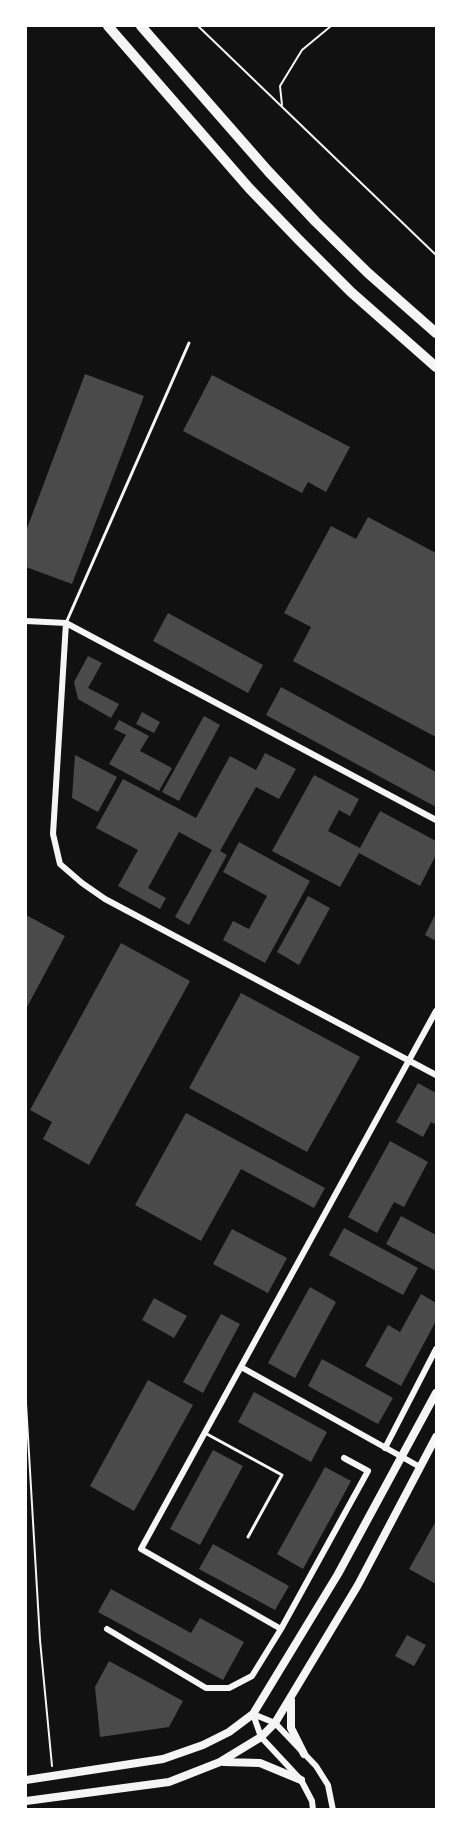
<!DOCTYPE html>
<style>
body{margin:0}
#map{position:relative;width:462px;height:1835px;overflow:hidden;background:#111;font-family:"Work Sans",sans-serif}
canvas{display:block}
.frame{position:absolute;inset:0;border:27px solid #fff;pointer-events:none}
</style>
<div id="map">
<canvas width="462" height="1835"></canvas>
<div class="frame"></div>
</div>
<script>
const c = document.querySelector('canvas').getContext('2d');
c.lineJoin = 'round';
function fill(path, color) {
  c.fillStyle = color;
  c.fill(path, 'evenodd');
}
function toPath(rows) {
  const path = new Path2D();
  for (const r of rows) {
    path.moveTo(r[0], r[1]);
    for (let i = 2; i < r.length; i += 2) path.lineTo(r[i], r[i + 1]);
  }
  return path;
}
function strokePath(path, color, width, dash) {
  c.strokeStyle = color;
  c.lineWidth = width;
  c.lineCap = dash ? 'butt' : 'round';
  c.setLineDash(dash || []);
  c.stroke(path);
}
fill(toPath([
 [85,374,144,396,72,584,26,567,26,531],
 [212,375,350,447,326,492,308,482,302,493,183,431],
 [368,517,436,553,436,737,293,661,311,627,284,613,331,526,356,539],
 [168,613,263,665,248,693,153,641],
 [88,656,102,663,88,688,119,704,111,718,78,699,74,682],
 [281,687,436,772,436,807,266,715],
 [142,712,160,722,154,733,136,724],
 [204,716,220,725,179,801,162,792],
 [119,720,149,736,140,751,172,768,159,791,109,764,126,735,114,729],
 [265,753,296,769,279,799,256,787,220,851,227,855,189,925,175,917,212,850,179,832,148,888,166,898,160,909,118,886,138,850,96,828,123,779,196,818,230,756,256,770],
 [75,755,117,777,98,812,72,798],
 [314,775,359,799,350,816,339,810,328,831,360,848,380,811,436,841,436,855,420,886,359,853,340,887,272,851],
 [239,842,310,881,265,963,223,940,233,921,249,929,267,896,223,872],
 [308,896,330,908,299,965,277,952],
 [436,913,436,941,425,935],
 [26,915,65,936,26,1009],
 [121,943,190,981,89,1165,43,1139,52,1122,30,1110],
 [241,993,360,1057,307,1152,189,1088],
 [418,1083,436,1093,436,1125,431,1122,423,1137,396,1122],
 [186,1113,325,1188,314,1208,241,1169,201,1241,135,1205],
 [390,1141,428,1162,404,1207,394,1202,377,1233,348,1217],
 [401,1216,436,1235,436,1271,386,1244],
 [344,1228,418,1268,403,1295,329,1255],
 [232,1229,287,1258,268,1293,213,1264],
 [310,1287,336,1302,295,1378,268,1363],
 [421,1294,436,1303,436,1321,401,1386,365,1366,388,1325,400,1332],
 [154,1298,187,1316,174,1338,142,1320],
 [221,1314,240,1324,203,1393,183,1382],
 [322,1359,393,1398,378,1424,308,1386],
 [148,1380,193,1405,134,1511,90,1486],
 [254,1392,327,1432,311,1462,238,1422],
 [213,1450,243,1466,200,1545,170,1529],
 [325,1467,351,1481,303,1569,277,1554],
 [436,1521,436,1584,409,1569],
 [213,1544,289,1586,275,1610,199,1569],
 [111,1589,191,1633,200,1618,244,1642,223,1680,98,1612],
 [407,1635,426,1645,414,1666,395,1656],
 [109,1661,183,1701,169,1727,100,1737,95,1687]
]), '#4a4a4a');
strokePath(toPath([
 [198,26,436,255],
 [282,105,280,86,302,50,331,26],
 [26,1403,40,1640,52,1766]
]), '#f5f5f5', 2);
strokePath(toPath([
 [66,623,189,343],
 [205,1433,282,1475,248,1537]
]), '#f5f5f5', 3);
strokePath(toPath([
 [26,621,66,623,436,820],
 [66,623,53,834,60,864,82,883,105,899,436,1075],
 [241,1367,420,1467],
 [385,1448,436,1349],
 [107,1629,206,1688,229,1688,252,1676,281,1629,141,1549,436,1011],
 [281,1629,368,1471,344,1458],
 [253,1714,275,1723,316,1766,328,1785,333,1810],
 [253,1714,261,1737,301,1780,312,1801,313,1810]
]), '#f5f5f5', 6);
strokePath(toPath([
 [291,1700,291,1728,304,1754],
 [224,1762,260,1763,301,1780],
 [26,1780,163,1759,203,1745,229,1732,253,1714,338,1574,436,1393],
 [26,1801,169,1782,220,1762,261,1737,275,1723,358,1585,436,1437]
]), '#f5f5f5', 8);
strokePath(toPath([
 [108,26,249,188,298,239,351,292,436,367],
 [141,26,268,171,316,222,368,273,436,333]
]), '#f5f5f5', 10);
</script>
